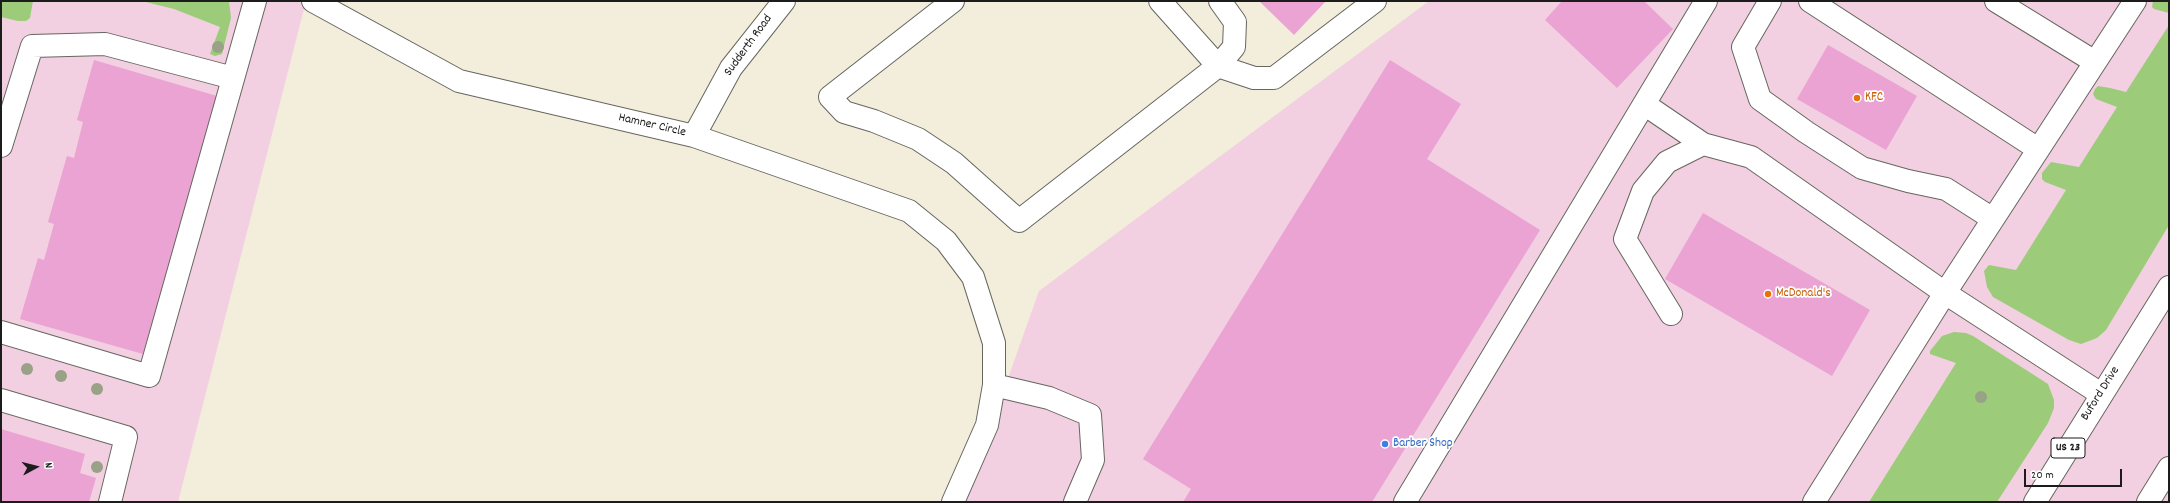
<!DOCTYPE html>
<style>
body{margin:0}
#map{position:relative;width:2170px;height:503px;overflow:hidden;background:#f3eedc;font-family:Dekko,sans-serif}
canvas{display:block}
.frame{position:absolute;inset:0;border:2px solid #1c1c1c;pointer-events:none}
.north{position:absolute;left:16px;top:447px;width:40px;height:40px;-webkit-text-stroke:3px #fff;paint-order:stroke;rotate:83deg;font-size:11px;font-weight:700;line-height:16px;text-align:center;color:#1c1c1c}
.north::after{content:'';display:block;margin:auto;width:14px;height:18px;background:#1c1c1c;clip-path:polygon(50% 0,100% 100%,50% 72%,0 100%)}
.scale{position:absolute;left:2024px;top:469px;width:98px;height:18px;box-sizing:border-box;border:2px solid #1c1c1c;border-top:0;padding-left:5px;font-size:12px;line-height:14px;white-space:nowrap;color:#1c1c1c;-webkit-text-stroke:3px #fff;paint-order:stroke}
</style>
<div id="map">
<canvas width="2170" height="503"></canvas>
<div class="frame"></div>
<div class="north">N</div>
<div class="scale">20 m</div>
</div>
<script>
const c = document.querySelector('canvas').getContext('2d');
c.lineJoin = 'round';
function fill(path, color) {
  c.fillStyle = color;
  c.fill(path, 'evenodd');
}
function toPath(rows) {
  const path = new Path2D();
  for (const r of rows) {
    path.moveTo(r[0], r[1]);
    for (let i = 2; i < r.length; i += 2) path.lineTo(r[i], r[i + 1]);
  }
  return path;
}
function strokePath(path, color, width, dash) {
  c.strokeStyle = color;
  c.lineWidth = width;
  c.lineCap = dash ? 'butt' : 'round';
  c.setLineDash(dash || []);
  c.stroke(path);
}
function drawText(font, color, halo, rows, align = 'center') {
  c.font = font + ' Dekko,sans-serif';
  c.lineWidth = 3.5;
  c.setLineDash([]);
  c.textBaseline = 'middle';
  c.strokeStyle = halo;
  c.fillStyle = color;
  for (const [text, x, y, turn = 0] of rows) {
    c.save();
    c.translate(x, y);
    c.rotate((+turn || 0) * Math.PI / 180);
    c.textAlign = isNaN(turn) ? turn : align;
    if (halo) c.strokeText(text, 0, 0);
    c.fillText(text, 0, 0);
    c.restore();
  }
}
fill(toPath([
 [1,1,306,1,178,502,1,502],
 [1429,1,2169,1,2169,502,964,502,1039,291]
]), '#f2cfe1');
fill(toPath([
 [1,1,33,1,30,18,26,21,18,21,1,17],
 [142,1,229,1,231,18,222,54,215,56,210,54,220,27,174,9],
 [2153,1,2169,1,2169,13,2154,9,2152,7],
 [2169,25,2169,225,2106,330,2097,338,2081,344,2069,340,1993,297,1987,287,1984,271,1989,265,2016,270,2066,190,2045,182,2042,179,2042,173,2051,162,2079,167,2117,107,2096,99,2093,94,2095,89,2098,86,2110,88,2126,92],
 [1954,332,1966,333,1973,336,2048,384,2054,400,2054,408,2048,423,1997,502,1869,502,1956,363,1930,354,1930,351,1942,336]
]), '#9ccc7a');
fill(toPath([
 [1259,1,1326,1,1294,35],
 [1562,1,1644,1,1673,29,1617,88,1545,20],
 [1828,45,1917,96,1886,150,1797,99],
 [94,60,217,96,143,354,20,319,38,258,44,260,54,224,48,222,67,156,74,158,83,122,77,120],
 [1390,60,1461,104,1427,159,1540,230,1372,502,1183,502,1191,489,1143,459],
 [1703,213,1870,310,1832,376,1665,279],
 [1,429,85,454,80,473,96,478,89,502,1,502]
]), '#eaa3d3');
const minor = toPath([
 [313,1,459,81,694,136,909,211,946,241,973,277,994,343,994,385,987,425,953,502],
 [953,1,830,97,844,112,874,121,918,139,954,163,1019,221,1218,66,1160,1],
 [1220,1,1235,22,1234,47,1218,66,1254,78,1274,78,1375,1],
 [1770,1,1743,47,1760,99,1806,132,1862,168,1908,181,1946,189,1993,219],
 [1810,1,2038,149],
 [1996,1,2095,62],
 [1644,104,1703,144],
 [694,136,731,68,784,1],
 [1,146,32,46,105,44,233,78],
 [1671,314,1625,239,1643,191,1667,162,1703,144,1751,157,1945,293,2101,394],
 [1,332,149,376,255,1],
 [994,385,1049,398,1090,415,1093,460,1075,502],
 [1,400,126,437,110,502],
 [1405,502,1706,1],
 [1814,502,1945,293,2135,1]
]);
const highway = toPath([
 [2035,502,2169,287],
 [2148,502,2169,468]
]);
strokePath(minor, '#67665f', 24);
strokePath(highway, '#67665f', 24);
strokePath(minor, '#fff', 22);
strokePath(highway, '#fff', 22);
c.fillStyle = '#99a187';
for (const [x, y] of [
 [218,47],
 [27,369],
 [61,376],
 [97,389],
 [1981,397],
 [97,467]
]) {
  c.beginPath();
  c.arc(x, y, 6, 0, 2 * Math.PI);
  c.fill();
}
for (const [x, y, r, color] of [
 [1857,98,4,"#e8710a"],
 [1768,294,4,"#e8710a"],
 [1385,444,4,"#3f7fe0"]
]) {
  const dot = new Path2D();
  dot.arc(x, y, r, 0, 2 * Math.PI);
  c.fillStyle = color;
  c.fill(dot);
  strokePath(dot, '#fff', 1.5);
}
for (const [x, y, w] of [
 [2068,448,34]
]) {
  const box = new Path2D();
  box.roundRect(x - w / 2, y - 10, w, 20, 3);
  c.fillStyle = '#fff';
  c.fill(box);
  strokePath(box, '#1c1c1c', 1);
}
drawText('bold 12px', '#1c1c1c', null, [
 ["US 23",2068,448]
]);
drawText('13px', '#1c1c1c', '#fff', [
 ["Sudderth Road",749,46,-54],
 ["Hamner Circle",652,126,13],
 ["Buford Drive",2101,394,-58]
]);
drawText('13px', '#c56008', '#fff', [
 ["KFC",1865,98],
 ["McDonald's",1776,294]
], 'left');
drawText('13px', '#366cbe', '#fff', [
 ["Barber Shop",1393,444]
], 'left');
</script>
